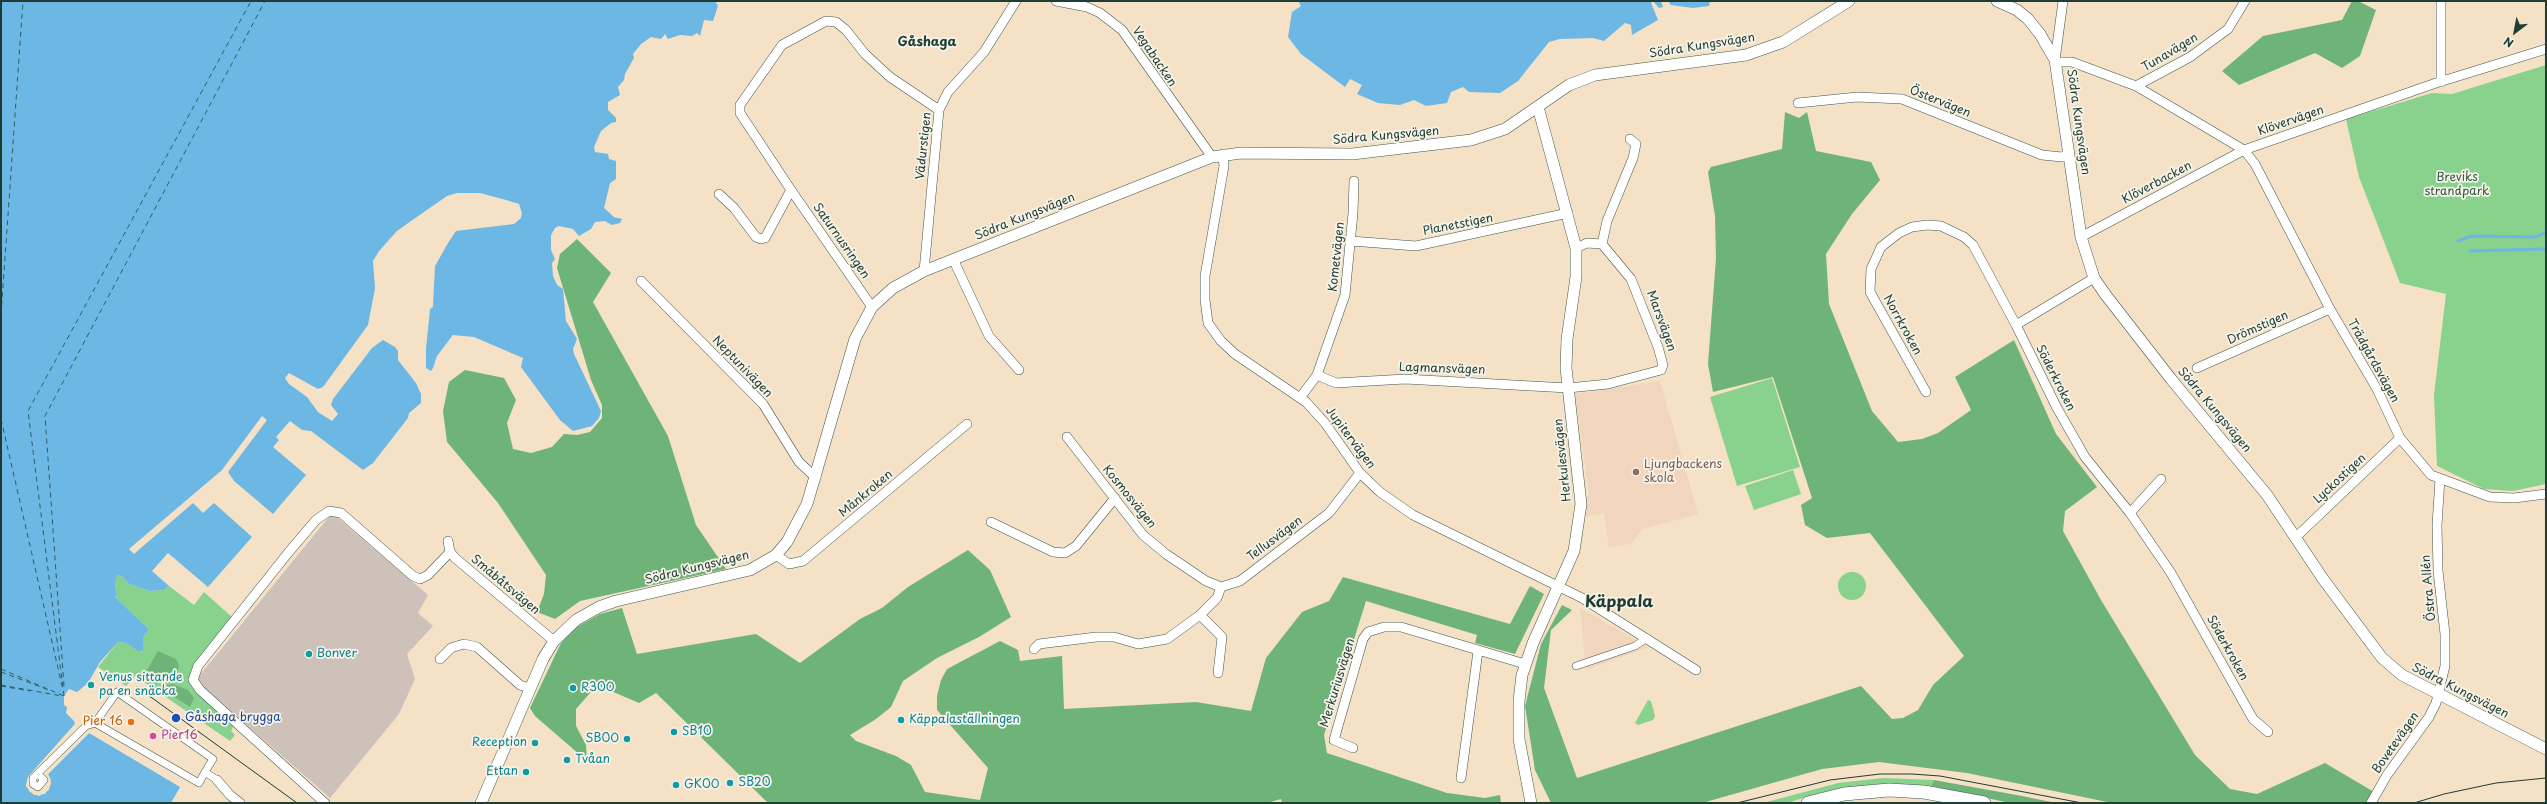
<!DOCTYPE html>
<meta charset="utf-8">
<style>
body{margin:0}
#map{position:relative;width:2547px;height:804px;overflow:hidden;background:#f4e1c6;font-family:"Playpen Sans",sans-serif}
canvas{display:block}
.frame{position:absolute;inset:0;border:2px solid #1f3d34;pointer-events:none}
.north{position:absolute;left:2495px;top:12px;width:40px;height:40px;-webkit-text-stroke:3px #f7f3e8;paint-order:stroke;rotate:212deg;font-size:11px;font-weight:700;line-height:16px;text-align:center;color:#1f3d34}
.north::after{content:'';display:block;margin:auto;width:14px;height:18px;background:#1f3d34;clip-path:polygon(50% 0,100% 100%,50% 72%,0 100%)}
</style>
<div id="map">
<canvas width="2547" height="804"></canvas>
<div class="frame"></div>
<div class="north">N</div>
</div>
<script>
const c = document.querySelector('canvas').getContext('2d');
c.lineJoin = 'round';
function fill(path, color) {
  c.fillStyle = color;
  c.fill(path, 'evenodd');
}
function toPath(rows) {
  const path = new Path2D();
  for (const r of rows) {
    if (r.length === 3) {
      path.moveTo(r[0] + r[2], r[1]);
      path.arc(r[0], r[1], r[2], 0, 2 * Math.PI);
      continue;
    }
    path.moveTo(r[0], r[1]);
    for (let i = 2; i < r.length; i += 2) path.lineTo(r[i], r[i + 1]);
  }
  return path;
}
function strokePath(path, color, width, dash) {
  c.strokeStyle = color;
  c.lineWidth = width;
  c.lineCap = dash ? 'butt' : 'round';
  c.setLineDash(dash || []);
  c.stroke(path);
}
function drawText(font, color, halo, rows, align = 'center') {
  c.font = font + ' "Playpen Sans",sans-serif';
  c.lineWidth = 3.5;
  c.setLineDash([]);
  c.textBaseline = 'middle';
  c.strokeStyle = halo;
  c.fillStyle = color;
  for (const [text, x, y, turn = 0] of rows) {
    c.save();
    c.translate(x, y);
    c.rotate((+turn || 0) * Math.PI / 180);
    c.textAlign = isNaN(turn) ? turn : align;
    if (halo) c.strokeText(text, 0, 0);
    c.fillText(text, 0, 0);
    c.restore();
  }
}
fill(toPath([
 [1660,381,1698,514,1643,529,1630,544,1609,547,1604,513,1586,517,1586,499,1589,494,1575,394],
 [1580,608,1649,647,1586,670]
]), '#f1d5bd');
fill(toPath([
 [332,513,428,595,418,613,433,626,407,654,415,679,399,714,330,798,196,680]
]), '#cec1ba');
fill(toPath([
 [2546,65,2546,484,2513,491,2484,489,2437,466,2434,395,2446,294,2400,283,2359,177,2346,119,2432,93,2452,94],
 [1772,378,1800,467,1737,486,1710,397],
 [1793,470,1801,494,1754,510,1745,486],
 [1852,586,14],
 [117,575,123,577,129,584,150,591,164,590,169,586,194,605,204,592,232,617,191,670,192,687,234,725,231,731,235,735,230,741,135,676,126,686,98,667,118,642,126,643,142,652,143,638,149,629,115,597,117,594,115,585],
 [1648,700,1651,701,1655,716,1653,720,1638,725,1635,723],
 [1883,778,1934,780,1931,786,1855,787,1819,793,1787,803,1763,803,1838,783]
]), '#89d28e');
fill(toPath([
 [2352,1,2358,1,2376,10,2360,56,2342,68,2315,53,2239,85,2222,71,2263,36,2342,20],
 [1785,112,1799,118,1807,112,1816,151,1871,162,1880,180,1852,214,1826,254,1829,304,1872,411,1898,442,1922,439,1938,433,1971,410,1955,377,2014,340,2056,434,2097,487,2065,511,2063,531,2101,600,2195,755,2230,789,2257,794,2325,763,2374,792,2367,803,2112,803,1967,773,1879,762,1822,769,1702,803,1551,803,1535,770,1525,706,1541,644,1562,605,1572,610,1551,630,1544,688,1577,778,1861,686,1892,719,1903,718,1918,710,1933,685,1964,656,1870,533,1827,538,1805,525,1801,505,1812,498,1773,377,1713,392,1708,364,1716,258,1715,216,1708,172,1711,167,1782,149],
 [577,239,611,273,593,302,668,436,696,525,726,569,580,601,555,619,537,612,544,594,546,575,498,503,447,442,443,411,449,382,465,370,504,378,516,400,507,423,513,449,531,453,552,447,564,434,577,435,590,432,602,418,602,405,591,380,557,268,560,254],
 [968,550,990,570,1011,617,979,637,937,658,903,681,891,707,876,719,850,735,856,741,896,756,911,765,925,792,980,800,988,768,937,710,937,696,941,680,947,669,1000,641,1018,650,1020,661,1062,656,1064,709,1196,702,1251,711,1266,658,1302,612,1329,601,1343,577,1510,624,1530,586,1544,594,1515,654,1475,643,1477,635,1366,601,1324,735,1327,753,1447,793,1485,798,1500,795,1501,803,1282,803,1281,799,1267,803,768,803,656,693,639,703,597,685,576,709,576,726,586,745,587,761,535,716,530,708,561,643,575,628,600,614,622,608,637,654,756,634,800,663,860,619,882,608,908,587],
 [158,651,176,659,179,666,176,676,161,680,146,672],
 [173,684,188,690,194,698,190,707,158,687],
 [1934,780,2022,796,2056,803,2010,803,1931,786]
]), '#6eb479');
fill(toPath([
 [1,1,715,1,718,6,713,21,704,20,700,36,697,33,692,36,680,35,668,39,665,34,661,39,651,37,641,44,633,54,634,58,625,74,624,80,618,87,620,95,608,102,608,110,616,118,616,122,611,123,601,131,594,147,595,152,608,154,609,159,616,161,616,179,610,183,604,208,614,217,622,219,620,223,612,225,605,221,595,222,591,229,579,236,573,229,559,226,555,228,551,235,551,250,555,259,552,263,553,276,557,285,563,289,566,321,577,339,573,349,574,354,601,411,599,418,592,426,573,431,560,420,521,367,523,358,474,337,453,335,437,356,433,368,431,371,426,368,426,349,430,309,433,307,435,266,448,243,456,231,514,224,521,218,522,213,519,204,506,200,480,193,457,193,447,196,411,221,397,231,379,251,373,261,375,288,368,325,323,387,318,389,289,373,285,378,289,384,307,397,318,412,332,421,338,414,331,405,333,399,372,348,383,340,395,347,398,351,398,360,416,383,421,394,421,403,409,413,408,418,373,463,363,470,311,431,302,430,290,421,276,437,279,440,273,447,306,475,273,514,234,481,228,472,267,420,262,416,222,470,129,549,134,554,193,503,203,513,214,503,252,537,208,587,168,553,152,571,169,586,164,590,150,591,129,584,123,577,117,575,115,585,117,594,115,597,149,629,143,638,143,650,140,652,126,643,118,642,100,662,88,683,77,692,69,689,64,696,64,705,67,707,66,713,74,721,75,724,28,777,26,786,30,792,39,796,49,790,51,780,48,774,89,733,180,787,171,803,1,803],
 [1298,1,1661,1,1663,7,1659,8,1653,1,1651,3,1658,20,1632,35,1631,25,1625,23,1604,41,1593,38,1560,39,1549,42,1518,81,1500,93,1469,92,1463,87,1451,92,1447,103,1426,106,1414,100,1400,105,1378,103,1357,94,1362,85,1350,79,1345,87,1301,54,1288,37,1292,12,1301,6],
 [1668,1,1710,1,1709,6,1693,8,1671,5]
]), '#6db7e5');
fill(toPath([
 [75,724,76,725,74,730,29,778,28,786,35,793,44,793,49,784,47,773,88,732,89,733,48,774,51,784,45,794,34,795,26,786,28,777]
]), '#f4e1c6');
strokePath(toPath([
 [2458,241,2471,236,2536,237,2546,232],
 [2470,251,2546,249]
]), '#6db7e5', 3);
strokePath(toPath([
 [1,315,23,1],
 [1,419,63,690],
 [1,669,64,696],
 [1,672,49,690],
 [1,685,62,696],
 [1,686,30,691],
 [64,686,45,416,265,1],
 [64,696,28,411,251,1]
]), '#325c60', 1, [5, 4]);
const pedestrian = toPath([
 [1576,666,1635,646,1647,638],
 [95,723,199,783,205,772],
 [38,774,44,780,38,787,33,784,33,778,86,726,95,723,117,692,213,759,205,772,217,780]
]);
const minor = toPath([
 [1056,1,1087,7,1100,13,1122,30,1212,157],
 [2441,1,2441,82],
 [2055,60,2063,1],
 [2056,62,2072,62,2136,86,2244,150,2436,83,2546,49],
 [2136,86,2190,57,2228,29,2245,1],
 [1798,103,1857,97,1902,99,2042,155,2062,157,2069,154],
 [1223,154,1224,166,1205,276,1205,300,1208,323,1221,341,1235,354,1306,402,1325,423,1360,473,1380,492,1413,515,1582,598,1696,670],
 [719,194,734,208,756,237,761,239,765,238,791,190],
 [2081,237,2244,150,2255,164,2330,309,2377,389,2400,438,2431,475,2490,497,2514,498,2546,494],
 [1351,241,1416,246,1568,213],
 [1602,244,1607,221,1633,158,1636,144,1630,139],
 [953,259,989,336,1019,370],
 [924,271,939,110,948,92,984,52,1016,1],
 [2094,278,2016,325,2057,408,2085,457,2130,513,2171,573,2253,719,2268,732],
 [641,281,763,404,799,462,816,478],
 [872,307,791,190,740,113,740,105,782,45,826,21,836,22,846,30,865,54,890,77,939,110],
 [2197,368,2330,309],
 [1317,375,1336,383,1405,379,1568,388,1608,384,1661,370,1663,365,1658,347,1631,279,1602,244,1587,243,1576,248],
 [1926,392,1870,292,1871,269,1881,247,1899,233,1912,227,1927,225,1941,226,1964,237,1973,245,2016,325],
 [1300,398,1317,375,1345,295,1353,213,1354,181],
 [1067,437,1143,535,1166,554,1206,581,1221,587],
 [2130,513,2161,479],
 [991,522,1053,552,1065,553,1076,546,1115,498],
 [2296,537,2400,438],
 [448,541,450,552,455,558,554,641],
 [776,555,789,564,803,561,967,424],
 [1200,615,1222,637,1218,673],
 [1034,649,1039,644,1096,637,1114,637,1138,644,1167,639,1200,615,1217,598,1221,587,1240,581,1329,513,1360,473],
 [440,659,451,648,457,646,464,644,477,647,520,685,529,688],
 [1353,748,1334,740,1363,639,1368,632,1384,627,1401,627,1525,664],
 [1461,778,1478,651],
 [217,780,230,795,240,803],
 [325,803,200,690,193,680,198,666,288,553,316,520,329,511,341,513,413,576,420,579,428,575,450,552],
 [2371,803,2387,775,2429,717,2436,703,2445,666,2445,634,2438,571,2437,525,2440,479]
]);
const tertiary = toPath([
 [1997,1,2017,10,2028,19,2040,34,2055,60,2081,237,2094,278,2105,294,2171,379,2267,495,2323,579,2382,658,2402,675,2546,749],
 [481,803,543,659,554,641,576,620,599,607,616,601,750,570,776,555,787,542,807,504,855,339,872,307,893,288,924,271,1212,157,1241,153,1352,154,1471,140,1505,129,1569,85,1595,75,1746,55,1783,42,1849,1],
 [1531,803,1519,739,1519,701,1522,675,1533,643,1574,551,1581,504,1566,368,1567,339,1576,277,1576,248,1538,107]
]);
const secondary = toPath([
 [1808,803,1844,794,1889,790,1924,792,1984,803]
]);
strokePath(pedestrian, '#3f564a', 8);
strokePath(minor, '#3f564a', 10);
strokePath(tertiary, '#3f564a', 12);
strokePath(secondary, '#3f564a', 14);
strokePath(pedestrian, '#fff', 7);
strokePath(minor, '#fff', 9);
strokePath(tertiary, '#fff', 11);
strokePath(secondary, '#fff', 13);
strokePath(toPath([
 [137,687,297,803],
 [1737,803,1830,780,1880,774,1912,774,1940,776,2082,803],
 [2414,803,2444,794,2496,783,2546,778]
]), '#1f3d34', 1);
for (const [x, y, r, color] of [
 [1636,472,4,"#8d6e63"],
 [309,654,4,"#0f9aa8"],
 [91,685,4,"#0f9aa8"],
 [573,688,4,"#0f9aa8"],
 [176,718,5,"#1a4fb4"],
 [901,720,4,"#0f9aa8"],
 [131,722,4,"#e8710a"],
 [674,732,4,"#0f9aa8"],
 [153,736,4,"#d1479c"],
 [627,739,4,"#0f9aa8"],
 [535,743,4,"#0f9aa8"],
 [567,760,4,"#0f9aa8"],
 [526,772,4,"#0f9aa8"],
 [730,783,4,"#0f9aa8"],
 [676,785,4,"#0f9aa8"]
]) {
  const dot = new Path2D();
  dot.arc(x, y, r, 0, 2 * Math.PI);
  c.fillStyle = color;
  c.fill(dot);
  strokePath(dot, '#f7f3e8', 1.5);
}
drawText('12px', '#1f3d34', '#f7f3e8', [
 ["Södra Kungsvägen",1702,46,-9],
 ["Tunavägen",2170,53,-31],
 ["Vegabacken",1154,57,56],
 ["Östervägen",1940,102,22],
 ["Klövervägen",2291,121,-19],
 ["Södra Kungsvägen",2078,122,82],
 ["Södra Kungsvägen",1386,136,-5],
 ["Vädurstigen",924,146,-84],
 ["Klöverbacken",2157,183,-28],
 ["Södra Kungsvägen",1025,217,-22],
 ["Planetstigen",1458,225,-11],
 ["Saturnusringen",841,241,55],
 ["Kometvägen",1337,257,-84],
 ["Marsvägen",1661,321,70],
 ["Norrkroken",1902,325,61],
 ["Drömstigen",2258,328,-24],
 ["Trädgårdsvägen",2373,361,61],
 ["Neptunivägen",742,367,46],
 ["Lagmansvägen",1442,369,2],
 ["Söderkroken",2055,378,63],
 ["Södra Kungsvägen",2214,410,50],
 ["Jupitervägen",1350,438,53],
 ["Herkulesvägen",1563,460,-96],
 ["Lyckostigen",2340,479,-43],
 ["Månkroken",866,494,-40],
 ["Kosmosvägen",1129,497,51],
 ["Tellusvägen",1275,539,-37],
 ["Södra Kungsvägen",697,568,-14],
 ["Småbåtsvägen",505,585,40],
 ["Östra Allén",2429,588,-95],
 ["Söderkroken",2227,648,61],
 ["Merkuriusvägen",1338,683,-73],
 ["Södra Kungsvägen",2460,691,27],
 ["Bovetevägen",2396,743,-55]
]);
drawText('12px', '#345b46', '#f7f3e8', [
 ["Breviks",2457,178],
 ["strandpark",2457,192]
]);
drawText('12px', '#785e54', '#f7f3e8', [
 ["Ljungbackens",1644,465],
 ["skola",1644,479]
], 'left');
drawText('12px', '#0d838f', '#f7f3e8', [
 ["Bonver",317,654],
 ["Venus sittande",99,678],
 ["pa en snäcka",99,692],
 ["R300",581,688],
 ["Käppalaställningen",909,720],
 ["SB10",682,732],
 ["SB00",619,739,"right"],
 ["Reception",527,743,"right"],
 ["Tvåan",575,760],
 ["Ettan",518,772,"right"],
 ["SB20",738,783],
 ["GK00",684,785]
], 'left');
drawText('12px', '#164399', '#f7f3e8', [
 ["Gåshaga brygga",185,718]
], 'left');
drawText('12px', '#c56008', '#f7f3e8', [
 ["Pier 16",123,722]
], 'right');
drawText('12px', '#b23c85', '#f7f3e8', [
 ["Pier16",161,736]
], 'left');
drawText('bold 13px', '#1f3d34', '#f7f3e8', [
 ["Gåshaga",927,42]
]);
drawText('bold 16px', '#1f3d34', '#f7f3e8', [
 ["Käppala",1619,603]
]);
</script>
